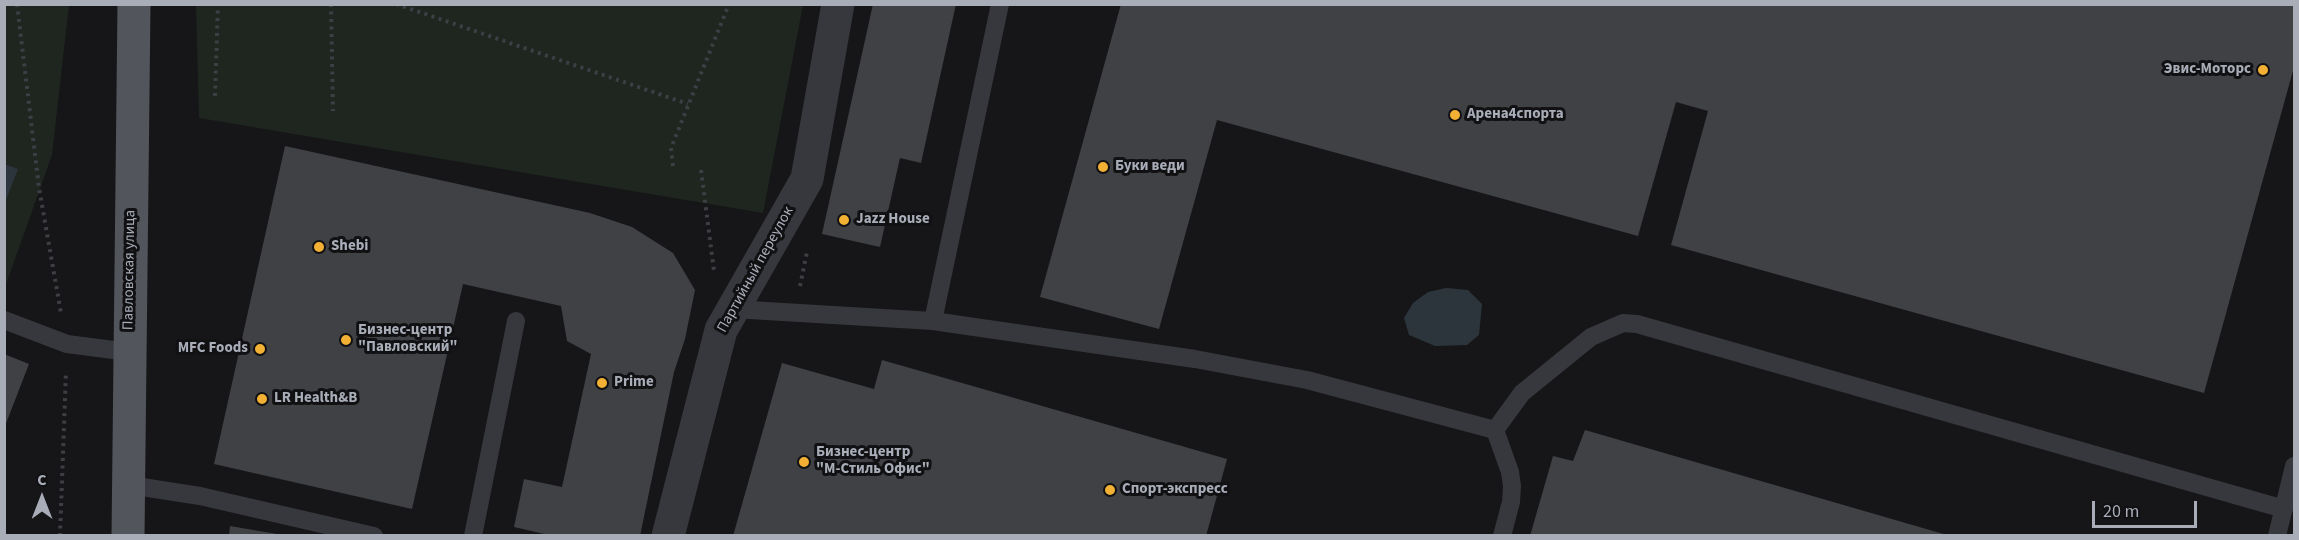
<!DOCTYPE html>
<meta charset="utf-8">
<style>
body{margin:0}
#map{position:relative;width:2299px;height:540px;overflow:hidden;background:#161618;font-family:"Source Sans 3",sans-serif}
canvas{display:block}
.frame{position:absolute;inset:0;border:6px solid #a8adb8;pointer-events:none}
.north{position:absolute;left:12px;top:468px;width:60px;height:60px;-webkit-text-stroke:4px #111113;paint-order:stroke;rotate:0deg;font-size:16px;font-weight:700;line-height:24px;text-align:center;color:#a8adb8}
.north::after{content:'';display:block;margin:auto;width:21px;height:27px;background:#a8adb8;clip-path:polygon(50% 0,100% 100%,50% 72%,0 100%)}
.scale{position:absolute;left:2092px;top:501px;width:105px;height:27px;box-sizing:border-box;border:3px solid #a8adb8;border-top:0;padding-left:8px;font-size:18px;line-height:21px;white-space:nowrap;color:#a8adb8;-webkit-text-stroke:4px #111113;paint-order:stroke}
</style>
<div id="map">
<canvas width="2299" height="540"></canvas>
<div class="frame"></div>
<div class="north">С</div>
<div class="scale">20 m</div>
</div>
<script>
const c = document.querySelector('canvas').getContext('2d');
c.lineJoin = 'round';
function fill(path, color) {
  c.fillStyle = color;
  c.fill(path, 'evenodd');
}
function toPath(rows) {
  const path = new Path2D();
  for (const r of rows) {
    path.moveTo(r[0], r[1]);
    for (let i = 2; i < r.length; i += 2) path.lineTo(r[i], r[i + 1]);
  }
  return path;
}
function strokePath(path, color, width, dash) {
  c.strokeStyle = color;
  c.lineWidth = width;
  c.lineCap = dash ? 'butt' : 'round';
  c.setLineDash(dash || []);
  c.stroke(path);
}
function drawText(font, color, halo, rows, align = 'center') {
  c.font = font + ' "Source Sans 3",sans-serif';
  c.lineWidth = 6;
  c.setLineDash([]);
  c.textBaseline = 'middle';
  c.strokeStyle = halo;
  c.fillStyle = color;
  for (const [text, x, y, turn = 0] of rows) {
    c.save();
    c.translate(x, y);
    c.rotate((+turn || 0) * Math.PI / 180);
    c.textAlign = isNaN(turn) ? turn : align;
    if (halo) c.strokeText(text, 0, 0);
    c.fillText(text, 0, 0);
    c.restore();
  }
}
fill(toPath([
 [5,5,69,5,52,155,5,287,5,203,17,169,5,164],
 [196,5,196,4,803,5,763,213,199,118]
]), '#1e261f');
fill(toPath([
 [5,164,18,169,5,203,4,164],
 [1446,288,1468,290,1482,304,1479,335,1467,345,1435,346,1409,335,1404,318,1413,303,1428,292]
]), '#2c353c');
fill(toPath([
 [873,4,956,4,921,163,900,158,880,247,822,234],
 [1121,4,2294,4,2294,67,2204,393,1671,245,1708,111,1676,102,1638,236,1217,120,1159,329,1040,297],
 [285,146,590,213,632,227,673,253,695,290,685,339,674,372,640,536,553,536,514,527,524,479,562,487,591,354,567,341,561,306,463,284,412,509,214,464],
 [4,354,29,364,5,426,4,426],
 [882,360,1227,459,1206,536,733,536,782,363,874,389],
 [1585,430,1947,535,1946,536,1530,536,1553,456,1573,461],
 [230,526,277,534,277,536,229,536]
]), '#404145');
strokePath(toPath([
 [17,4,39,188,61,313],
 [331,4,333,111],
 [396,4,688,104],
 [215,96,218,4],
 [673,166,671,148,729,4],
 [701,170,714,271],
 [800,286,807,252],
 [60,536,66,371]
]), '#3d3f44', 4, [3, 4.5]);
strokePath(toPath([
 [733,309,933,321,1195,359,1307,380,1495,430,1510,472,1512,486,1511,502,1502,536],
 [4,320,67,344,129,352],
 [933,321,1000,4],
 [1495,430,1522,393,1591,337,1623,323,1637,324,2284,509],
 [129,485,200,496,374,536],
 [473,536,516,321],
 [2277,536,2294,466]
]), '#37383d', 18);
strokePath(toPath([
 [668,536,721,330,807,179,838,4]
]), '#37383d', 33);
strokePath(toPath([
 [128,536,134,4]
]), '#53555c', 33);
for (const [x, y, r, color] of [
 [2263,70,6,"#f2b134"],
 [1455,115,6,"#f2b134"],
 [1103,167,6,"#f2b134"],
 [844,220,6,"#f2b134"],
 [319,247,6,"#f2b134"],
 [346,340,6,"#f2b134"],
 [260,349,6,"#f2b134"],
 [602,383,6,"#f2b134"],
 [262,399,6,"#f2b134"],
 [804,462,6,"#f2b134"],
 [1110,490,6,"#f2b134"]
]) {
  const dot = new Path2D();
  dot.arc(x, y, r, 0, 2 * Math.PI);
  c.fillStyle = color;
  c.fill(dot);
  strokePath(dot, '#111113', 2);
}
drawText('bold 15px', '#a8adb8', '#111113', [
 ["Эвис-Моторс",2251,70,"right"],
 ["Арена4спорта",1467,115],
 ["Буки веди",1115,167],
 ["Jazz House",856,220],
 ["Shebi",331,247],
 ["Бизнес-центр",358,331],
 ["\"Павловский\"",358,348],
 ["MFC Foods",248,349,"right"],
 ["Prime",614,383],
 ["LR Health&B",274,399],
 ["Бизнес-центр",816,453],
 ["\"М-Стиль Офис\"",816,470],
 ["Спорт-экспресс",1122,490]
], 'left');
drawText('15px', '#a8adb8', '#111113', [
 ["Павловская улица",130,270,-89],
 ["Партийный переулок",756,270,-61]
]);
</script>
